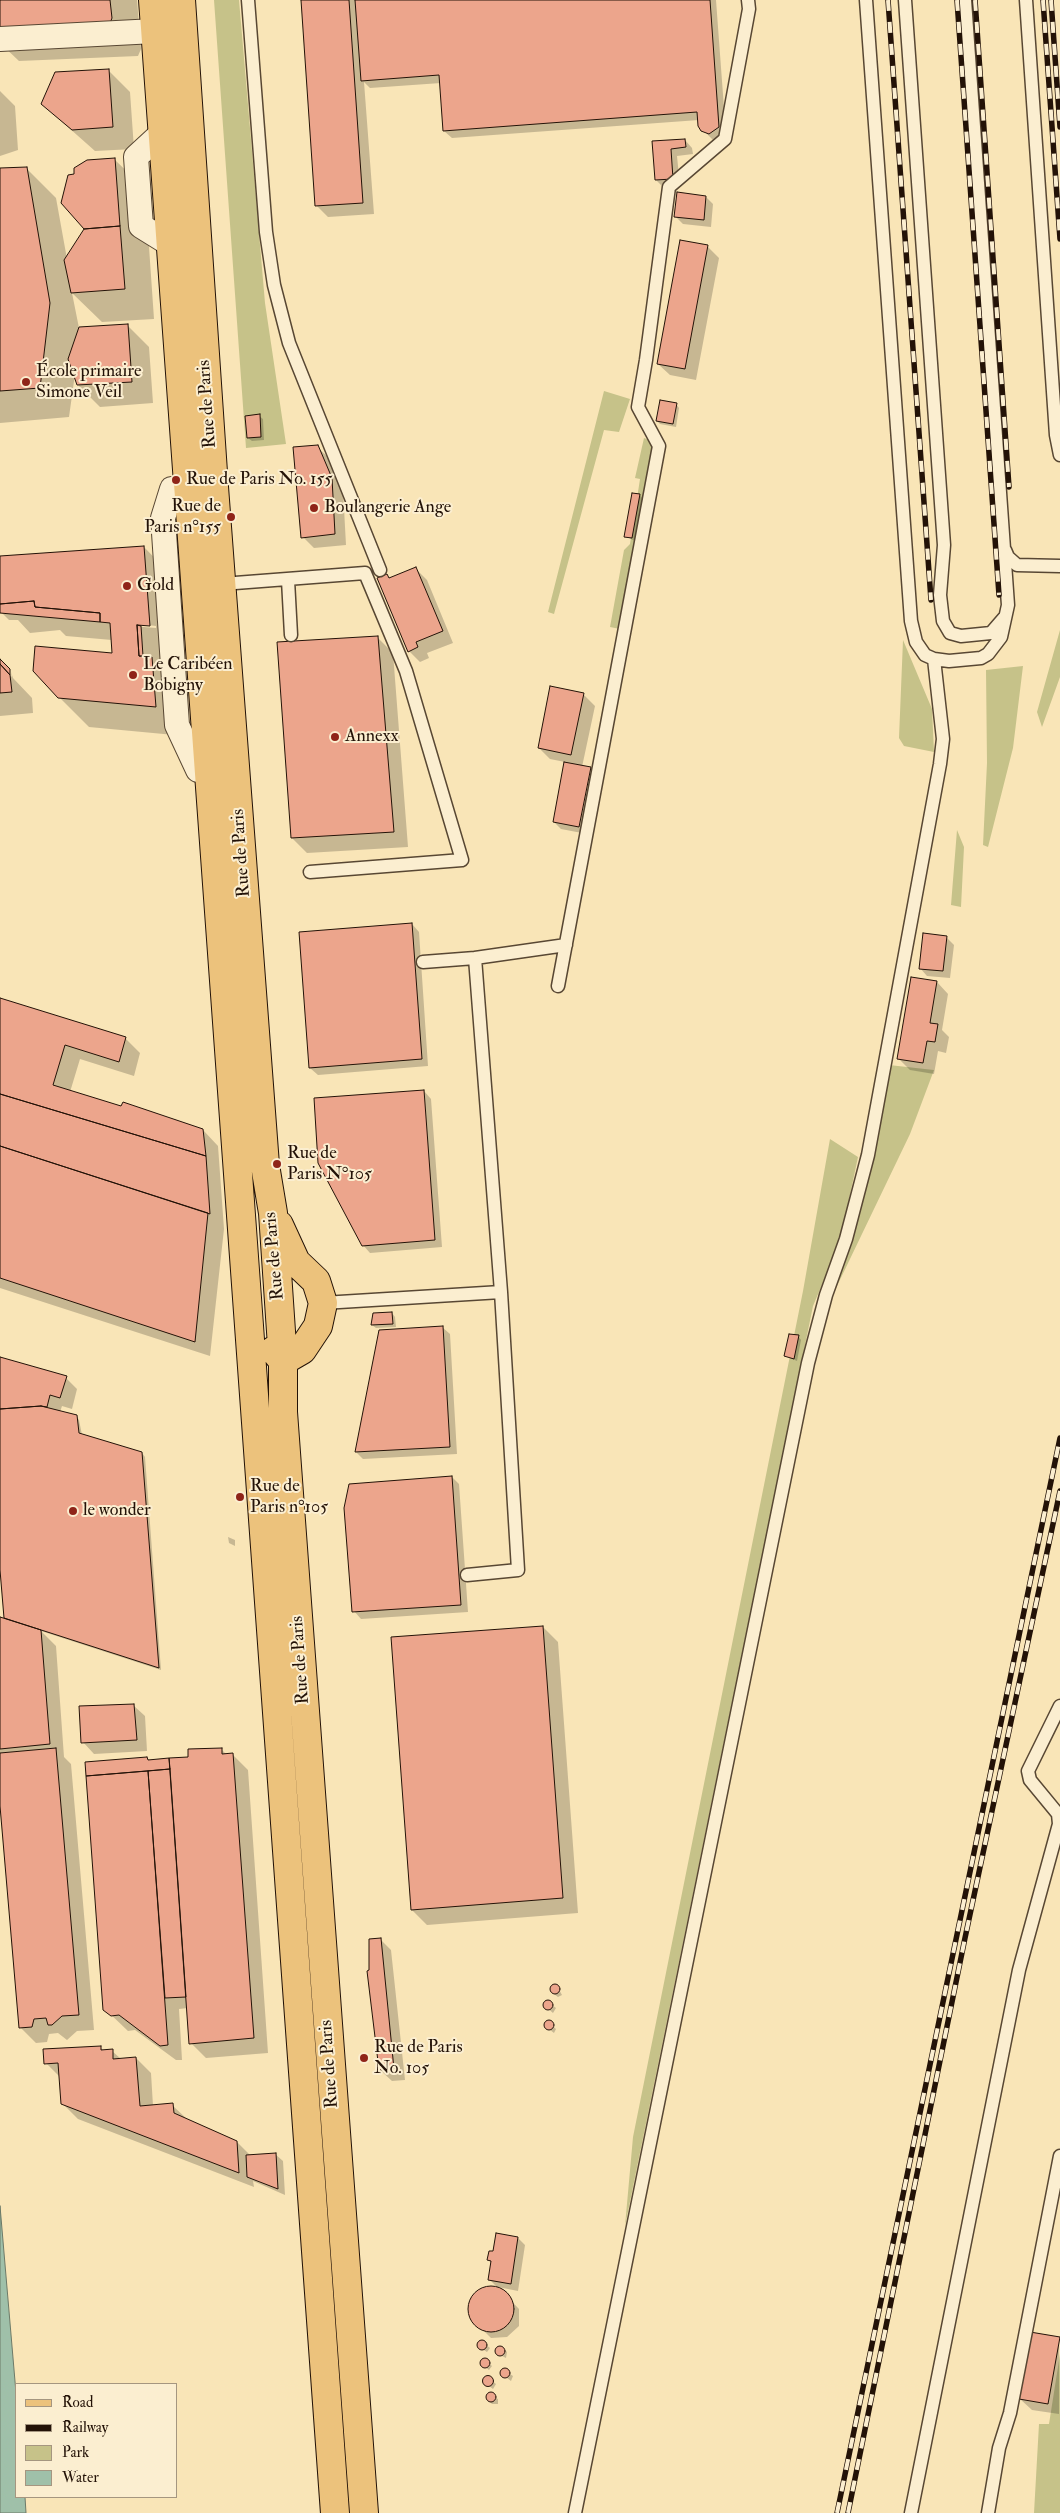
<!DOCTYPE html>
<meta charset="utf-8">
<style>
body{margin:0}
#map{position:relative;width:1060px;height:2513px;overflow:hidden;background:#f9e5b7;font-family:"IM FELL Double Pica",serif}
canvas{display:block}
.legend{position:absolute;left:15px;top:2383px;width:162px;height:115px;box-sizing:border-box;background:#fbeed0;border:1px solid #a59680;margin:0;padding:6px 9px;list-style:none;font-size:15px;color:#231207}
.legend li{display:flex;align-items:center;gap:10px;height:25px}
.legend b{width:25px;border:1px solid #a59680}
</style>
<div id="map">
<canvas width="1060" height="2513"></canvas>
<ul class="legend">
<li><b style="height:6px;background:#ecc27c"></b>Road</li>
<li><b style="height:6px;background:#231207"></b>Railway</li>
<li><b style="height:14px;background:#c6c289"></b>Park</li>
<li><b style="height:14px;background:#9fc0a9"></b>Water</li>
</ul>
</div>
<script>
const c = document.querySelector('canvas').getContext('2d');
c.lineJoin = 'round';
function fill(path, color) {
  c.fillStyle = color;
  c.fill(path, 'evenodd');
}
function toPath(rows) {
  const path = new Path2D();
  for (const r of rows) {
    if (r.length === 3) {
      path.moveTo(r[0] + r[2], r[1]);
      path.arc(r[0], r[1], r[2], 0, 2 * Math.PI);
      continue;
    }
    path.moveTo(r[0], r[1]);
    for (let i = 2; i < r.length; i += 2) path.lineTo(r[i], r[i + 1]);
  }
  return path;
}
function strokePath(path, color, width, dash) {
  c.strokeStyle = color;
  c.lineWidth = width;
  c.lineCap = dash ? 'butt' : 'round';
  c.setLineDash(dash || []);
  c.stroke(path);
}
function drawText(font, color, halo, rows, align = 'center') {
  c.font = font + ' "IM FELL Double Pica",serif';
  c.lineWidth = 4;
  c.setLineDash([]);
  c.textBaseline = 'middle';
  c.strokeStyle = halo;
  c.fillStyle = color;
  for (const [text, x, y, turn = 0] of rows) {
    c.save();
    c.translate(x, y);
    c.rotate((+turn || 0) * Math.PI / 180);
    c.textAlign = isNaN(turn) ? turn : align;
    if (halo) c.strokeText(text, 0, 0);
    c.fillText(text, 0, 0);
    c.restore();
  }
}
fill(toPath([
 [214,0,239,0,265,303,286,444,246,448],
 [604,391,630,399,619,432,604,430,554,614,548,612],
 [644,438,654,442,620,629,610,627,624,550,630,544,640,479,635,478],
 [1060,630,1060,677,1042,727,1037,712],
 [903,640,932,709,934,752,904,746,899,738],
 [1023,666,1013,748,988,847,983,845,987,763,986,670],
 [957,830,964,847,961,907,951,905],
 [889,1065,934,1070,910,1134,825,1311],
 [830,1139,858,1157,840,1242,813,1306,625,2226,633,2137,803,1291],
 [1060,2354,1060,2513,1034,2513,1039,2424,1049,2424]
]), '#c6c289');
const water = toPath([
 [0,2206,16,2393,16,2497,25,2497,26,2513,0,2513,0,2206]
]);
fill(water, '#9fc0a9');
strokePath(water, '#6d7a68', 1);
fill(toPath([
 [0,0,137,0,141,49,138,56,19,61,0,43],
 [302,0,716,0,726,135,714,141,706,133,699,120,452,138,444,131,441,83,370,88,364,82,374,214,328,217,316,205],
 [108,70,130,92,134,149,95,151,42,104],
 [0,91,15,106,18,150,0,156],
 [685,140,692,148,693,154,677,156,680,186,663,187,656,180,653,142],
 [115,160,145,189,154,319,102,322,72,293,79,328,127,325,149,347,153,403,100,407,78,385,75,374,69,417,0,423,0,170,26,168,56,198,67,259,85,229],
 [706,197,713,204,711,227,683,224,676,217],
 [707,246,719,258,696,380,670,375,658,364],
 [676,404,679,408,676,427,660,424,657,421],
 [259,416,263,419,264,440,252,441,248,438],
 [317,447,329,458,343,490,346,545,314,548,303,537],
 [640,495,643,499,635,541,625,536],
 [144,547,173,577,185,736,89,727,59,697,113,655,112,640,66,636,60,630,30,633,18,620,9,620,1,612,0,557],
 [131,623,156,626,156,628,131,626],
 [416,569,427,580,453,643,427,653,429,658,420,662,409,651,387,576,390,579],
 [184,616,189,632,183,632,180,629,179,617],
 [378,638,393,653,408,847,307,853,292,838],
 [0,660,9,674,12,677,11,672,13,678,32,698,33,713,0,716],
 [583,694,595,706,582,767,590,768,598,776,587,834,561,829,554,822,565,762,550,759,539,748],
 [412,924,419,932,428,1066,318,1075,310,1068],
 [946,937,954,945,950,978,927,976,920,968],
 [937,982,948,994,942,1030,949,1037,946,1053,938,1051,934,1074,910,1070,899,1059],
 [0,999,125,1038,140,1053,134,1076,80,1059,70,1092,203,1130,218,1146,224,1229,210,1356,0,1288],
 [424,1091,431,1099,442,1247,370,1253,363,1245],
 [392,1313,395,1317,396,1327,376,1328,372,1325,374,1314],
 [442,1327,450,1334,457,1454,363,1459,356,1452],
 [798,1336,801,1340,797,1361,786,1356],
 [0,1358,66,1378,77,1389,72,1409,62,1406,60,1412,76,1416,79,1420,82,1435,142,1453,145,1457,161,1670,41,1631,56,1646,64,1757,71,1764,94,2030,77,2031,67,2040,58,2033,49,2034,47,2042,36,2043,21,2028,0,1791,0,1618,8,1621,5,1617,0,1561],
 [452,1477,459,1484,468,1612,361,1619,354,1611],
 [228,1537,235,1540,235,1546,229,1543],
 [543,1627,558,1642,578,1913,427,1925,412,1910],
 [133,1705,145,1716,147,1751,94,1754,83,1742],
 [222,1750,227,1755,233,1755,248,1770,268,2053,206,2058,191,2043,188,2008,179,2009,182,2060,176,2060,135,2030,128,2031,105,2009,87,1776,147,1758,150,1761,189,1758],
 [380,1939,391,1950,405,2080,392,2081,380,2070,371,1970],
 [400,2067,400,2070,388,2071,388,2068],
 [552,1986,557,1986,562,1995,558,1997,554,1994,551,1988],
 [548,2002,556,2008,553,2013,545,2006],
 [548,2022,556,2029,554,2033,545,2026],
 [100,2047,104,2051,112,2051,121,2059,136,2058,151,2073,153,2106,172,2105,188,2120,237,2142,251,2156,275,2154,283,2161,285,2195,253,2181,254,2187,78,2119,63,2104,61,2078,46,2063],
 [518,2238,525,2245,518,2291,498,2287,519,2309,519,2326,507,2337,491,2338,471,2318,471,2301,483,2289,499,2289,490,2280,492,2263,489,2260,494,2252],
 [1059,2338,1059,2414,1032,2410,1020,2399],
 [481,2341,490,2348,487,2352,478,2346],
 [498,2348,504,2349,507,2352,506,2358,498,2354],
 [484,2359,492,2366,489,2370,481,2363],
 [504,2370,513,2376,511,2381,502,2374],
 [487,2377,496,2384,493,2389,484,2382],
 [489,2394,498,2399,498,2404,492,2404,488,2400]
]), '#0003');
const building = toPath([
 [0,0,110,0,112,18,109,26,0,32,0,0],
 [301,0,349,0,363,203,315,206,301,0],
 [355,0,710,0,719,127,709,134,701,131,698,126,697,112,443,131,439,75,361,81,355,0],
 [109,69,113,127,72,130,41,104,55,72,109,69],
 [685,139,686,147,671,149,673,179,655,180,652,141,685,139],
 [115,158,120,226,84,229,61,203,68,175,74,174,74,168,87,160,115,158],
 [27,167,50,303,40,388,0,391,0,168,27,167],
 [677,192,706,196,704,220,674,217,677,192],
 [120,226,125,289,71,293,64,260,84,229,120,226],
 [680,240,708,245,685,369,657,364,680,240],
 [128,324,132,382,77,385,68,359,79,327,128,324],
 [660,400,677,403,673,424,656,421,660,400],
 [260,414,261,437,247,438,245,416,260,414],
 [318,445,332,478,335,534,301,538,293,447,318,445],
 [632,493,640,494,632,538,624,537,632,493],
 [144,546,150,626,137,625,139,656,152,657,156,707,58,698,33,671,35,646,112,653,110,623,100,622,100,613,35,607,34,601,0,604,0,556,144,546],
 [416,567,443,631,416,642,418,647,408,652,377,578,387,574,389,578,416,567],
 [34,601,35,607,100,613,100,622,0,613,0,604,34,601],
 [137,625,141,626,143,656,139,656,137,625],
 [378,636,394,832,291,838,277,642,378,636],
 [0,659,10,669,10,675,0,664,0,659],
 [0,664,10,675,12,692,0,693,0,664],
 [550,686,584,693,571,755,538,748,550,686],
 [564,762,591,767,579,827,553,822,564,762],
 [412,923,422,1059,309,1068,299,932,412,923],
 [923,933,947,936,943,971,919,969,923,933],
 [911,977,937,981,930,1023,938,1024,935,1042,927,1041,923,1063,897,1059,911,977],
 [0,998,126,1037,119,1062,65,1045,53,1085,121,1106,123,1102,203,1129,206,1156,0,1094,0,998],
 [424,1090,435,1240,362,1246,318,1163,314,1098,424,1090],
 [0,1094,206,1156,210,1214,0,1146,0,1094],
 [0,1146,208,1213,195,1342,0,1278,0,1146],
 [392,1312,393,1324,371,1325,373,1313,392,1312],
 [443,1326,450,1447,355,1452,379,1330,443,1326],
 [789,1334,799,1335,794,1359,784,1356,789,1334],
 [0,1357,67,1376,60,1398,50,1395,47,1407,41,1406,0,1409,0,1357],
 [41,1406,77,1415,79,1433,142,1452,159,1668,4,1618,0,1570,0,1409,41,1406],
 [452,1476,461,1605,352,1612,344,1508,349,1484,452,1476],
 [0,1617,41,1630,50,1744,0,1749,0,1617],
 [543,1626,563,1898,411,1910,391,1637,543,1626],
 [134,1704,137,1740,81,1743,79,1706,134,1704],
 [56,1748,79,2015,62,2016,52,2025,48,2025,46,2018,34,2019,32,2027,19,2028,0,1806,0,1753,56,1748],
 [222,1748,222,1754,233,1753,254,2038,189,2044,169,1758,188,1757,188,1749,222,1748],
 [147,1757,148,1760,169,1758,170,1769,86,1776,85,1762,147,1757],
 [170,1769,186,1997,165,1998,148,1771,170,1769],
 [148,1771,168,2045,160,2046,119,2015,111,2016,103,2010,86,1776,148,1771],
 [381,1938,394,2069,379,2070,367,1971,369,1970,369,1939,381,1938],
 [555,1989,5],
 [548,2005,5],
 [549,2025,5],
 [101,2046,101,2050,113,2049,113,2059,136,2057,140,2106,173,2103,174,2113,237,2141,239,2173,61,2104,58,2063,44,2064,43,2049,101,2046],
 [276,2153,278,2189,247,2177,246,2155,276,2153],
 [496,2233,518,2237,511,2284,488,2280,491,2261,487,2260,489,2251,493,2251,496,2233],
 [491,2309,23],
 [1030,2332,1060,2337,1048,2404,1019,2399,1030,2332],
 [482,2345,5],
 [500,2351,5],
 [485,2363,5],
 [505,2373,5],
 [488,2381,5.5],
 [491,2397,5]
]);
fill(building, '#eca58c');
strokePath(building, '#231207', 1);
const lane = toPath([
 [248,0,266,232,274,285,289,343,380,570],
 [866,0,911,621,916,642,925,655,934,659,949,661,981,658,988,654,1001,637,1008,605,965,0],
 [905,0,944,545,940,595,943,621,950,633,961,636,991,633,1004,618],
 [1026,0,1056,435,1060,455],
 [1005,550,1008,557,1017,565,1060,566],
 [288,580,291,635],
 [222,584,365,573,406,671,462,860,310,872],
 [475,958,566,945],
 [558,986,659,446,638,407,646,360,669,187,725,139,749,9,748,0],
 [323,1303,501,1292,475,958,423,962],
 [467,1575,518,1570,501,1292],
 [575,2513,808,1363,826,1295,846,1239,868,1155,940,764,943,739,934,659],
 [911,2513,1019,1970,1059,1824,1058,1814,1030,1780,1028,1771,1060,1706],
 [988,2513,999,2448,1010,2413,1060,2156]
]);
const street = toPath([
 [0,39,155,31],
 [162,133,136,157,141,226,170,244],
 [188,488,172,489,163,518,177,725,198,770]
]);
const primary = toPath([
 [153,0,335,2513],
 [181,0,214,487,265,1165,273,1213,283,1361,283,1412,364,2513],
 [274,1350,283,1361,302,1350,318,1326,323,1303,316,1281,296,1262,279,1225]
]);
strokePath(lane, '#584733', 15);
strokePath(street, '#584733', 26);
strokePath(primary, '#231207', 30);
strokePath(lane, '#fbeed0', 12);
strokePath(street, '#fbeed0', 24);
strokePath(primary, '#ecc27c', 28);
const rail = toPath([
 [888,0,931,600],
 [957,0,999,595],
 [975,0,1009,487],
 [1043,0,1060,239],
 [1051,0,1060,127],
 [837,2513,1060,1438],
 [848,2513,965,1938,1060,1491]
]);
strokePath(rail, '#231207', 5.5);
strokePath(rail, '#fbeed0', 4, [11]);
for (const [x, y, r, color] of [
 [26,382,5,"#8f2418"],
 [176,480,5,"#8f2418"],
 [314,508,5,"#8f2418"],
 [231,517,5,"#8f2418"],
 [127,586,5,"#8f2418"],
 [133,675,5,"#8f2418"],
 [335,737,5,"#8f2418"],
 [277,1164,5,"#8f2418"],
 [240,1497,5,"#8f2418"],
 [73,1511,5,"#8f2418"],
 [364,2058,5,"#8f2418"]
]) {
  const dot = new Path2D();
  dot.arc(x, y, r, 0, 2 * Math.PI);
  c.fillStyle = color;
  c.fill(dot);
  strokePath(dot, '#fbeed0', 2);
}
drawText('18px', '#231207', '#fbeed0', [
 ["École primaire",36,372],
 ["Simone Veil",36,393],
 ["Rue de Paris No. 155",186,480],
 ["Rue de",221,507,"right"],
 ["Paris n°155",221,528,"right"],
 ["Boulangerie Ange",324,508],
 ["Gold",137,586],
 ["Le Caribéen",143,665],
 ["Bobigny",143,686],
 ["Annexx",345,737],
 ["Rue de",287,1154],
 ["Paris N°105",287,1175],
 ["Rue de",250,1487],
 ["Paris n°105",250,1508],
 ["le wonder",83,1511],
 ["Rue de Paris",374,2048],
 ["No. 105",374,2069]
], 'left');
drawText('18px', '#231207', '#fbeed0', [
 ["Rue de Paris",208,404,-94],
 ["Rue de Paris",242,853,-94],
 ["Rue de Paris",275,1256,-95],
 ["Rue de Paris",301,1660,-94],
 ["Rue de Paris",330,2064,-94]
]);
</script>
